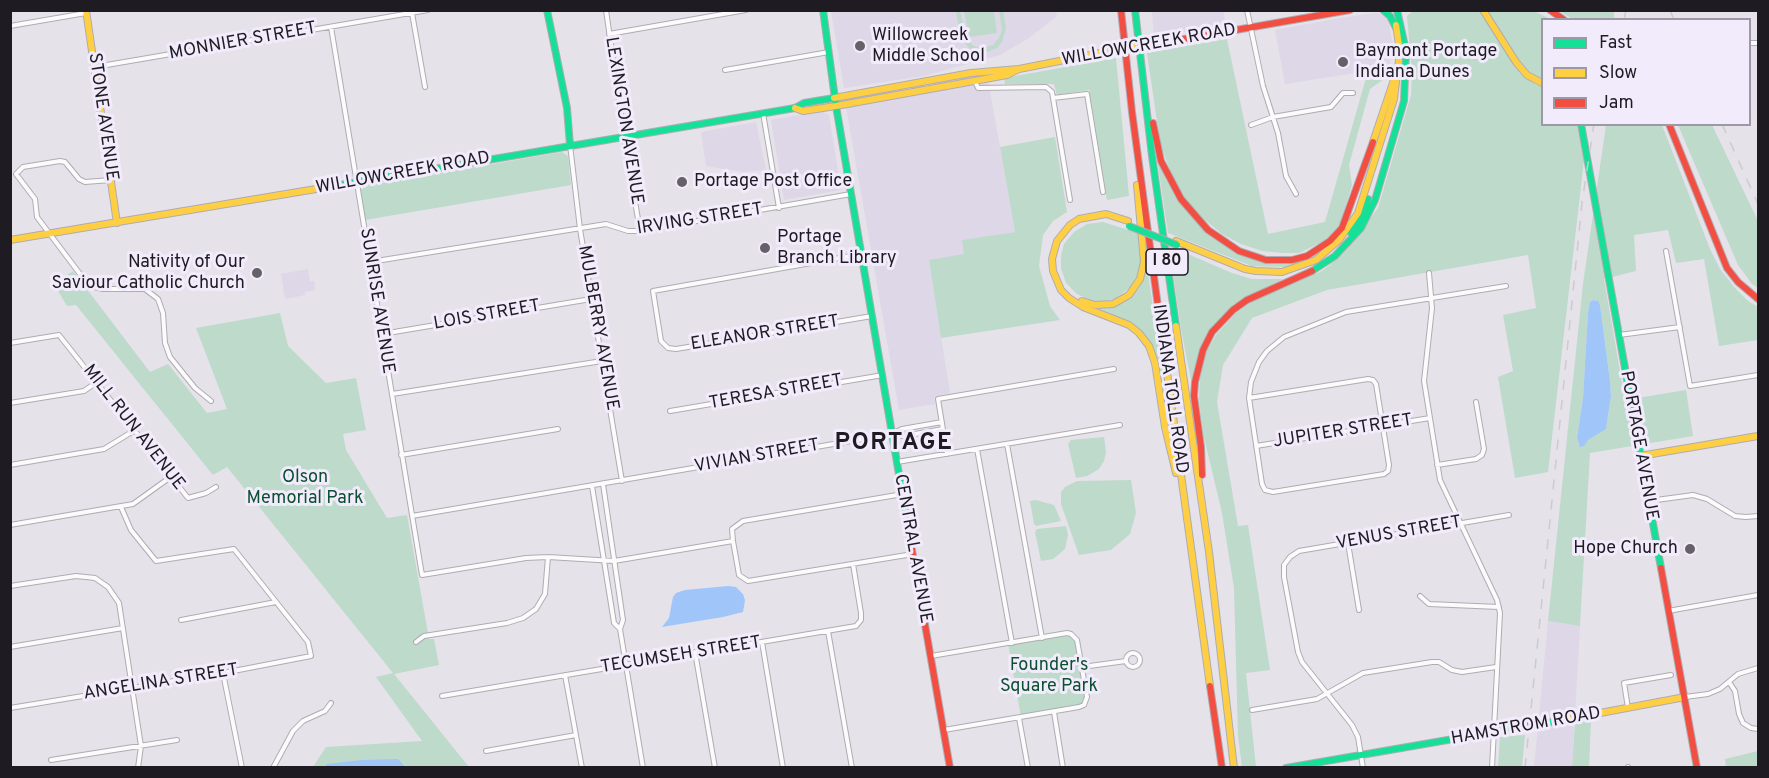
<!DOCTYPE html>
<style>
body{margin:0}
#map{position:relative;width:1769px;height:778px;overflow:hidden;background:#e5e2ea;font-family:Overpass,sans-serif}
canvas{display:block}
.frame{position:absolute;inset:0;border:12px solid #1e1c22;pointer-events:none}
.legend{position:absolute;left:1541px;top:18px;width:210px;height:108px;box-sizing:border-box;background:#f2ebfc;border:2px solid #9d98a5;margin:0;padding:8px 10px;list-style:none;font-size:18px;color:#1e1c22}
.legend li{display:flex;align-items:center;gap:12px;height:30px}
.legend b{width:30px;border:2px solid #9d98a5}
</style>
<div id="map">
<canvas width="1769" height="778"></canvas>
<div class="frame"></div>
<ul class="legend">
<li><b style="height:8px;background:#16e098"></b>Fast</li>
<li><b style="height:8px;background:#ffcf43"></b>Slow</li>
<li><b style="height:8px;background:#f24e42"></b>Jam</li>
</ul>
</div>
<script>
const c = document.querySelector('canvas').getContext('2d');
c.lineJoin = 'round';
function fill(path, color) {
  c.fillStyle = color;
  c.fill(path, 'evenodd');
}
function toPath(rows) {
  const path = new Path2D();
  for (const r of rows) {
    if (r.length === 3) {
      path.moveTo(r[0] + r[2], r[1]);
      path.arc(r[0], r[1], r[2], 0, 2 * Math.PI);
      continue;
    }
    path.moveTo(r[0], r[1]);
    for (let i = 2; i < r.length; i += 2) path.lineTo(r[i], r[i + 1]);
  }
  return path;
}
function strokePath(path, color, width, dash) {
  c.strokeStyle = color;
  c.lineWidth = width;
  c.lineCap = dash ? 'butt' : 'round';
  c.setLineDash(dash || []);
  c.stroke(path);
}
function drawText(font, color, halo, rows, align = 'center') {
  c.font = font + ' Overpass,sans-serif';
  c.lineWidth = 6;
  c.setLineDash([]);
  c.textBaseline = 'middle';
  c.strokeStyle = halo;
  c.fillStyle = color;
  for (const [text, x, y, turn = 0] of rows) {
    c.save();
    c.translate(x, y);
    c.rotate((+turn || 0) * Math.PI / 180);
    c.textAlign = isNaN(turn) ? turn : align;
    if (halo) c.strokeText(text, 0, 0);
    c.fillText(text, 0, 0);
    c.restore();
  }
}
fill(toPath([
 [831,11,1057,11,1056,17,1029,38,1000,55,924,76,844,88],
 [1152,11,1224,11,1225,25,1154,37],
 [1375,13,1383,14,1388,20,1393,44,1389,70,1368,71,1285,84,1275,30,1334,19],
 [988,80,1015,232,963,240,965,254,929,261,950,393,934,397,935,404,899,410,846,107],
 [821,111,829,115,841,190,784,200,771,120],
 [756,122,766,170,743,172,706,166,701,132],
 [308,269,310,281,314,281,315,290,305,292,305,295,285,299,281,274],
 [1548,621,1580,626,1572,767,1534,768]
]), '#ddd7e7');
fill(toPath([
 [1478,10,1521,73,1536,85,1542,87,1542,124,1577,125,1584,160,1548,472,1515,478,1498,377,1513,371,1503,315,1536,308,1528,255,1327,290,1252,318,1223,365,1217,402,1238,526,1248,525,1270,670,1246,673,1256,767,1242,767,1238,736,1234,588,1222,513,1203,433,1199,399,1200,377,1204,356,1216,335,1235,314,1254,300,1322,271,1343,254,1378,208,1411,95,1412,72,1407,16,1413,11,1419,11],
 [956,11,960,11,967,40,974,46,982,48,993,45,999,38,1002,30,999,11,1003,11,1006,28,1002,42,997,48,987,52,976,52,969,48,960,37],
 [964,11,994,11,997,33,969,37],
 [1487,11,1534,11,1550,19,1542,20,1542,80,1532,75,1522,64],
 [1560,11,1614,11,1614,20,1572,19],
 [1227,39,1268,234,1325,222,1368,71,1389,70,1384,79,1370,89,1349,165,1352,185,1340,224,1326,240,1299,253,1283,253,1262,251,1241,244,1222,234,1204,219,1183,196,1170,171,1160,142,1147,53],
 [1116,58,1129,196,1107,200,1089,90,1057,95,1054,84,1005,84,1004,78],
 [1606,125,1662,125,1710,249,1720,269,1735,288,1748,301,1758,307,1758,340,1719,346,1704,259,1676,263,1668,230,1634,235,1636,271,1604,279,1625,400,1686,390,1693,436,1590,453,1580,626,1548,621,1583,284],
 [1593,300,1596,300,1600,305,1610,381,1611,396,1606,429,1579,445,1577,438,1583,398,1588,313,1591,301],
 [1678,125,1712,125,1758,221,1758,288,1752,284,1738,265],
 [1055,137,1067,212,1053,221,1043,235,1039,266,1050,306,1060,320,941,338,929,260,964,254,962,240,1015,232,1000,147],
 [562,152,568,156,571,185,365,220,361,190,365,186],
 [1157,159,1182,206,1252,259,1299,261,1295,264,1285,267,1252,266,1168,233],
 [1103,222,1138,233,1141,261,1139,274,1132,286,1115,299,1102,302,1090,300,1077,294,1066,283,1061,268,1061,256,1064,244,1074,232,1087,224],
 [1169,246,1232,273,1252,279,1283,279,1241,300,1223,315,1210,330,1201,346,1192,385,1181,329],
 [1146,260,1162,368,1162,386,1149,341,1099,311,1100,307,1132,295,1139,288,1144,276],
 [73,271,150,372,168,364,207,413,227,409,196,328,280,313,288,346,326,383,356,378,366,430,343,434,346,450,387,518,407,515,429,639,434,639,439,665,394,674,469,767,313,767,326,747,422,741,376,677,393,673,227,467,213,475,76,305,67,306,54,284],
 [1104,437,1106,452,1104,461,1099,469,1087,476,1076,478,1068,444,1071,440],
 [1131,480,1136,513,1130,534,1111,550,1079,555,1061,504,1061,492,1065,487,1077,481],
 [1036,500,1054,505,1061,521,1036,526,1034,524,1030,501],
 [1066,526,1068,535,1065,549,1053,559,1041,561,1035,532,1037,529],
 [1067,633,1077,640,1087,697,1084,705,1021,717,1008,643],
 [1591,721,1589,767,1572,767,1575,723],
 [1525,735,1522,767,1498,767,1500,737],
 [1758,751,1758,767,1726,767,1725,759]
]), '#bedacb');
fill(toPath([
 [1593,300,1598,301,1600,305,1610,381,1611,396,1606,429,1588,440,1584,446,1580,447,1577,438,1583,398,1588,313,1590,302],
 [728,586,736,587,743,594,745,600,743,612,723,617,662,627,669,618,673,597,676,593,685,590],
 [398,759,405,767,325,767,327,764,362,760]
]), '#a0c5f8');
const street = toPath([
 [606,10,624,136,640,231],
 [1247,10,1263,86,1278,133,1286,176,1296,194],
 [412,13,425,87],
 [10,26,86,13],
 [331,27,422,575,526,558,548,557,614,561,733,541],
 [609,34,746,10],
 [1750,43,1758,43],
 [95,67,428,10],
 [725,70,829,52],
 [975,81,978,88,1046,87,1052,92,1070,200],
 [1053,98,1087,94,1103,192],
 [763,113,779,208],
 [1251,125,1273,117,1331,107,1343,93,1353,93],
 [570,145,580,229,622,481],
 [111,180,85,182,79,179,65,162,60,161,23,167,16,174,35,199,37,217,86,282,94,287,103,289,145,289,158,299,163,313,165,343,170,357,195,388,211,401],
 [1666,251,1690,386,1758,375],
 [862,254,653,291,661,341,668,348,676,349,872,316],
 [370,262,606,224,628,231,640,231,851,194],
 [1429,273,1432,308,1424,381,1440,480,1497,600,1500,613,1492,768],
 [382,334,591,299],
 [1619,335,1680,327],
 [10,343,59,335,188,498,206,493,216,487],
 [392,394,602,361],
 [1249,398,1368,379,1373,380,1376,384,1389,465,1388,471,1384,474,1273,492,1265,490,1262,484,1249,398,1251,382,1259,362,1267,351,1284,337,1346,312,1506,286],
 [10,403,84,391,97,382],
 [670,411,883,375],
 [893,434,904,436,943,429],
 [1007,444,1042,638],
 [1256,446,1430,418],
 [977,449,1012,643],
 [947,454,938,399,1114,369],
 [401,455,558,429],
 [897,462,1120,425],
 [10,465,104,449,135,430],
 [1437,465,1476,459,1482,455,1484,449,1476,402],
 [603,484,623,620,620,629,643,768],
 [592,486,614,623,620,629],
 [903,494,743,521,732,529,733,541,739,575,748,581,913,554],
 [1649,501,1693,495,1707,499,1735,516,1746,517,1758,516],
 [412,516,892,434,902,429,942,422],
 [10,525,133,504,172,476],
 [1348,543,1359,610],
 [10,586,76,576,95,578,108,587,119,603,141,746,138,768],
 [1420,596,1429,604,1499,607],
 [1668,611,1758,595],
 [181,620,276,602],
 [828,631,852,768],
 [416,642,424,636,507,623,523,618,536,609,545,594,548,557],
 [762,642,783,768],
 [10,647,123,628],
 [695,652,715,768],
 [1133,660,7],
 [931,656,1067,633,1071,634,1077,640,1087,697,1084,705,1079,707,944,730],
 [1082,667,1126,661],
 [223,673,242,768],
 [565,675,582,768],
 [1729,682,1735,691,1739,714,1743,723,1751,728,1758,729],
 [442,696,856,626,861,620,861,613,853,564],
 [1685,697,1708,694,1720,689,1738,674,1758,668],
 [10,708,223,673,311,656,308,642,234,549,156,561,131,530,121,507],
 [1628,708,1624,683,1671,675],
 [1252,710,1317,699,1363,673,1432,662,1439,662,1452,670,1462,672,1496,667],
 [1054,712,1063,768],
 [1019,718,1028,768],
 [486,751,576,735],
 [51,760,177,740],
 [273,768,293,731,303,721,325,711,331,703],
 [1363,768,1358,737,1352,725,1302,662,1298,652,1284,577,1284,565,1290,557,1299,551,1509,515],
 [1628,768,1628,767]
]);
const fast = toPath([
 [547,10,567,108,570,145],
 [823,10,836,106,908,527],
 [1135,10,1152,156,1176,326],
 [1383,10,1390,16,1396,28],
 [1581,124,1661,568],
 [340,185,795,108,804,103,834,98],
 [1351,233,1364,211,1368,199],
 [1312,271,1335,256,1361,228,1375,200,1404,101,1406,51,1397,10],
 [1286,768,1563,720]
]);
const slow = toPath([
 [86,10,117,223],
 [1483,10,1516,62,1527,75,1542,83],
 [834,98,971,73,1019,69,1110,51],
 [795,108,803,111,836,106,1007,75,1017,70],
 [1373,142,1398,68,1400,52,1396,25],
 [1128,221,1106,214,1079,219,1070,225,1057,241,1052,259,1053,271,1061,290,1069,298,1083,307,1129,325,1139,333,1149,346,1155,363,1165,427,1176,473],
 [10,240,340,185],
 [1176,241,1245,269,1256,271,1282,272,1316,260,1339,240,1358,213,1394,99,1396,82],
 [1082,301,1095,305,1113,304,1129,295,1140,279,1144,262,1137,185],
 [1159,314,1210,686],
 [1176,326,1209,552,1234,768],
 [1640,456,1758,436],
 [1563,720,1685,697]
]);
const jam = toPath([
 [1121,10,1132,112,1159,314],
 [1550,10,1564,20],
 [1150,45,1350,10],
 [1153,123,1161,161,1181,199,1208,230,1239,251,1266,260,1292,260,1307,256,1330,241,1342,228,1373,142],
 [1669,124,1727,268,1738,282,1758,299],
 [1202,475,1201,447,1194,396,1195,382,1203,350,1212,332,1233,310,1247,300,1312,271],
 [908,527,950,768],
 [1661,568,1697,768],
 [1210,686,1222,768]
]);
strokePath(street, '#afacb2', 6);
strokePath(fast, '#afacb2', 8);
strokePath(slow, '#afacb2', 8);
strokePath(jam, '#afacb2', 8);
strokePath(street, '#fbfbfc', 4);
strokePath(fast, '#16e098', 6);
strokePath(slow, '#ffcf43', 6);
strokePath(jam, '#f24e42', 6);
strokePath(toPath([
 [1670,10,1674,20],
 [1624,20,1626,10],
 [1722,124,1758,204],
 [1525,768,1582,203,1594,124]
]), '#cccbce', 1.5, [10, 10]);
const fastBridge = toPath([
 [1129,226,1177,245]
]);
const slowBridge = toPath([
 [1110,51,1150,45]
]);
strokePath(fastBridge, '#afacb2', 8, []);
strokePath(slowBridge, '#afacb2', 8, []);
strokePath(fastBridge, '#16e098', 6);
strokePath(slowBridge, '#ffcf43', 6);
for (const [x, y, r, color] of [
 [860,46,6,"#646168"],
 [1343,62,6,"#646168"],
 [682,182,6,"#646168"],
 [765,248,6,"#646168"],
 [257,273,6,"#646168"],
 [1690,549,6,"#646168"]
]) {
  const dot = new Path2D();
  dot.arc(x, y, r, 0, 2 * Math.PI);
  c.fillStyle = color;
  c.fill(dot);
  strokePath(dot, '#f2ebfc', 2);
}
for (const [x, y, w] of [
 [1167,262,42]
]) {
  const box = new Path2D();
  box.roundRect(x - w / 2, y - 13, w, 26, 4.5);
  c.fillStyle = '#f2ebfc';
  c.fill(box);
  strokePath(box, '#1e1c22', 1.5);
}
drawText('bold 16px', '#1e1c22', null, [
 ["I 80",1167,262]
]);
drawText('18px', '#1e1c22', '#f2ebfc', [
 ["Willowcreek",872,36],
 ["Middle School",872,57],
 ["Baymont Portage",1355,52],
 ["Indiana Dunes",1355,73],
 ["Portage Post Office",694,182],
 ["Portage",777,238],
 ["Branch Library",777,259],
 ["Nativity of Our",245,263,"right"],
 ["Saviour Catholic Church",245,284,"right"],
 ["Hope Church",1678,549,"right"]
], 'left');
drawText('18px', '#1e1c22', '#f2ebfc', [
 ["MONNIER STREET",243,42,-10],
 ["WILLOWCREEK ROAD",1149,46,-10],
 ["STONE AVENUE",102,117,82],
 ["LEXINGTON AVENUE",623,121,81],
 ["WILLOWCREEK ROAD",403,174,-10],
 ["IRVING STREET",700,220,-9],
 ["SUNRISE AVENUE",376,301,81],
 ["LOIS STREET",487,316,-10],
 ["MULBERRY AVENUE",597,328,80],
 ["ELEANOR STREET",765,334,-9],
 ["INDIANA TOLL ROAD",1169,389,82],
 ["TERESA STREET",776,393,-10],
 ["MILL RUN AVENUE",133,428,52],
 ["JUPITER STREET",1343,432,-9],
 ["PORTAGE AVENUE",1638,446,80],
 ["VIVIAN STREET",757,457,-10],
 ["VENUS STREET",1399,534,-10],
 ["CENTRAL AVENUE",912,549,80],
 ["TECUMSEH STREET",681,656,-9],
 ["ANGELINA STREET",161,683,-9],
 ["HAMSTROM ROAD",1526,727,-10]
]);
drawText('18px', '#0b512f', '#f2ebfc', [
 ["Olson",305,478],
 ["Memorial Park",305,499],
 ["Founder's",1049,666],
 ["Square Park",1049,687]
]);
c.letterSpacing = '1.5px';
drawText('bold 24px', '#1e1c22', '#f2ebfc', [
 ["PORTAGE",894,444]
]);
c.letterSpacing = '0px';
</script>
